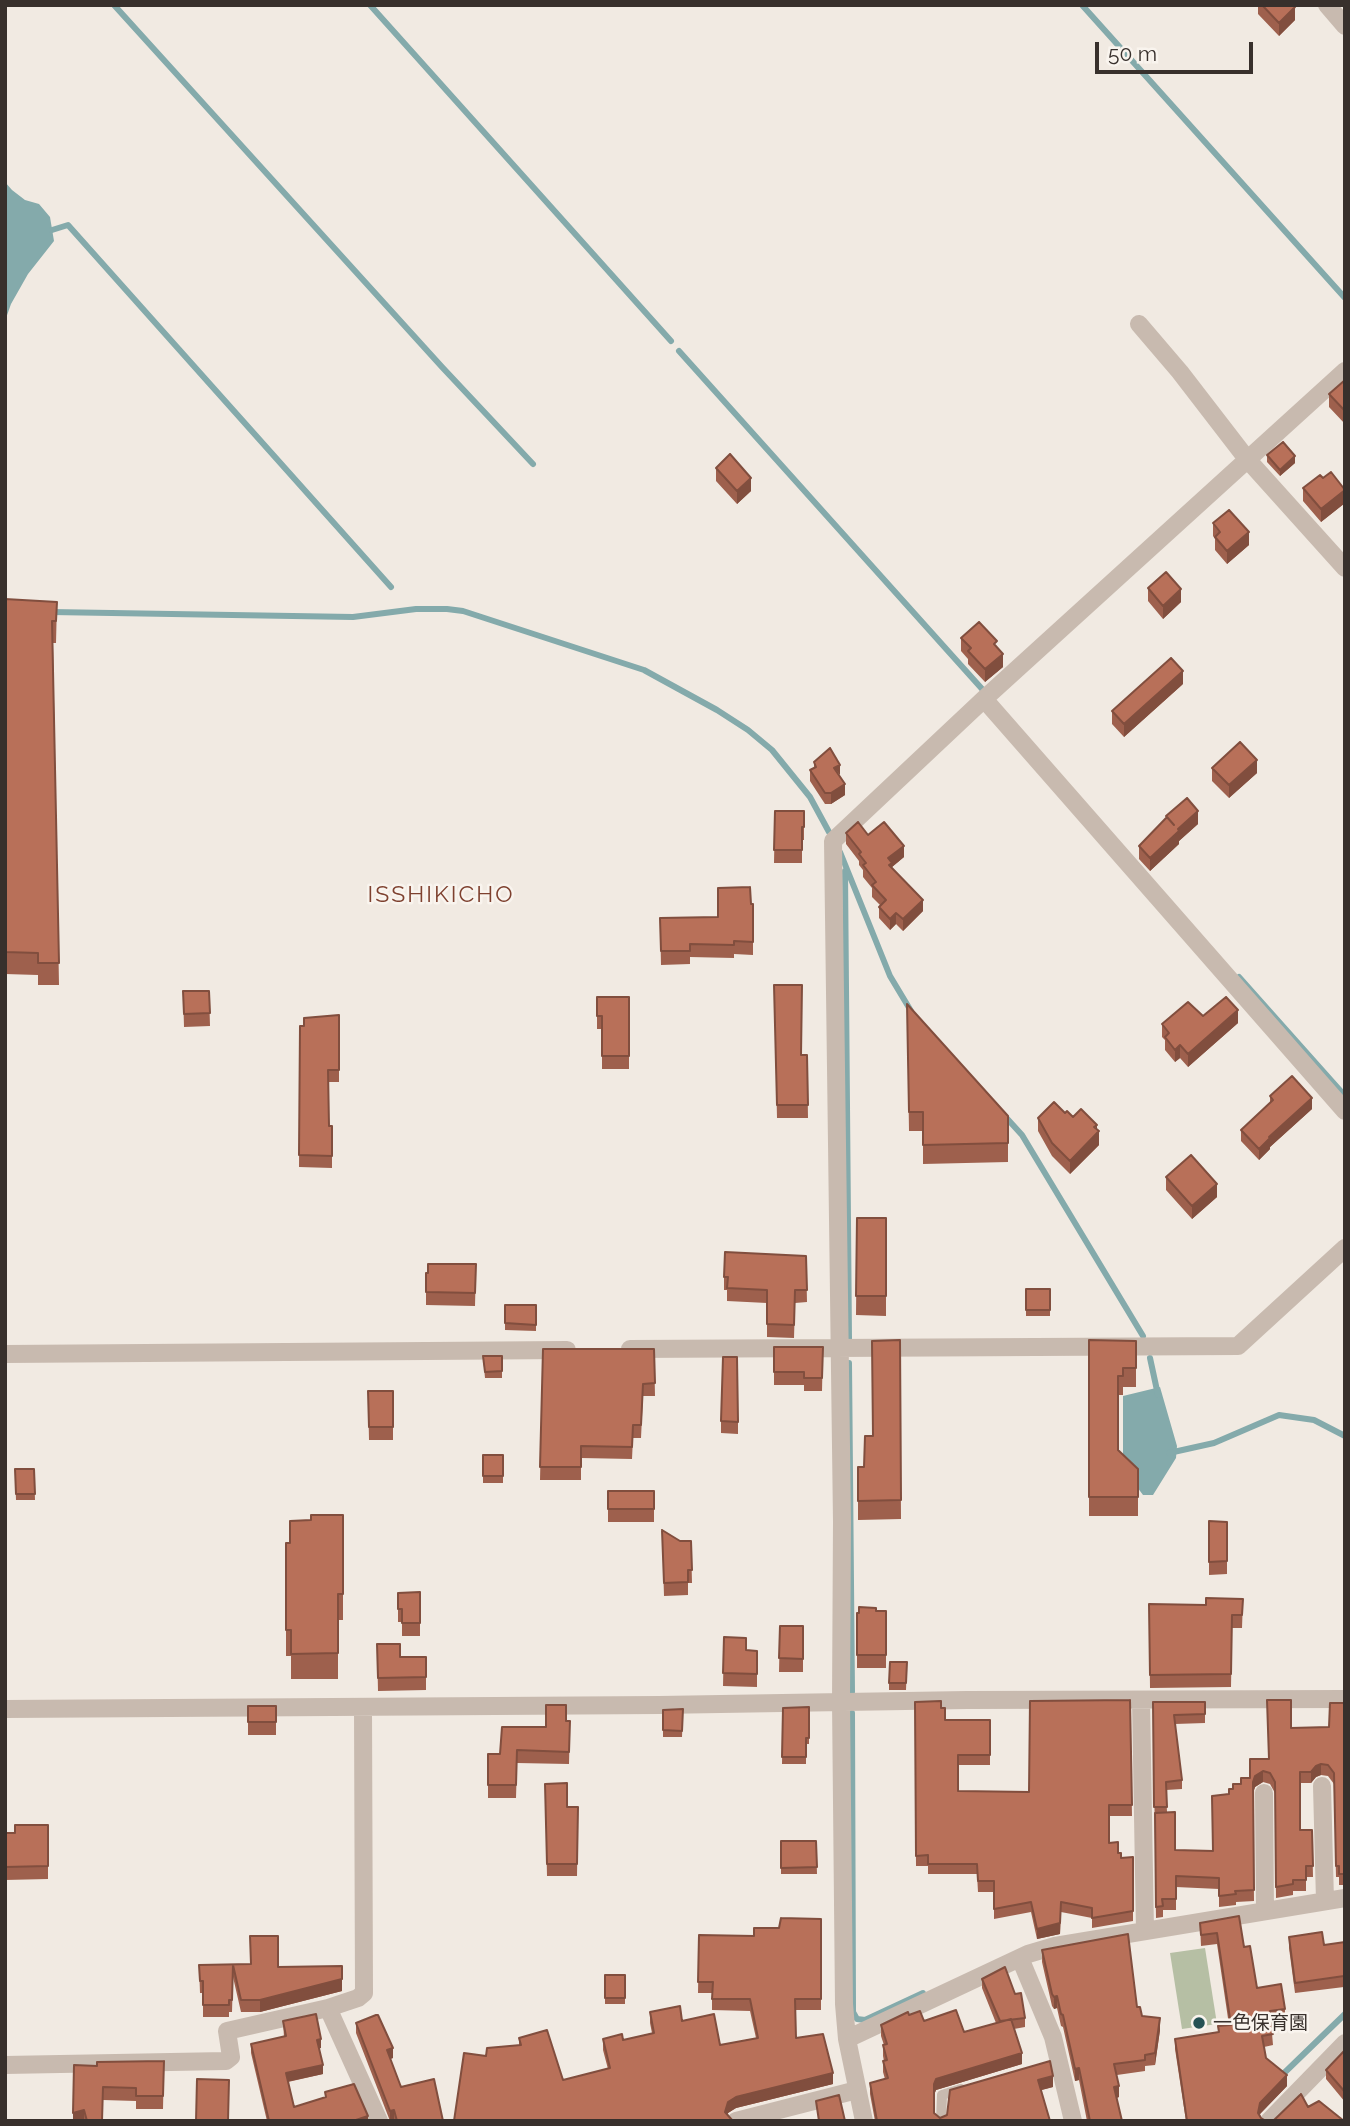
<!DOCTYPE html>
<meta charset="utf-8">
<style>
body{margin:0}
#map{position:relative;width:1350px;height:2126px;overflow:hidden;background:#f1eae2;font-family:Raleway,sans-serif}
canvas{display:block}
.frame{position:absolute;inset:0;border:7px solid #38302c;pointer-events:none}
.scale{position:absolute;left:1095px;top:42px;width:158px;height:32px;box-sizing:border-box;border:4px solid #38302c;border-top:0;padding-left:9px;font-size:21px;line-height:24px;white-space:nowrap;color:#38302c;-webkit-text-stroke:5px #f9f4ee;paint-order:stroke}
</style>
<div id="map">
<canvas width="1350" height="2126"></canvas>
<div class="frame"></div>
<div class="scale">50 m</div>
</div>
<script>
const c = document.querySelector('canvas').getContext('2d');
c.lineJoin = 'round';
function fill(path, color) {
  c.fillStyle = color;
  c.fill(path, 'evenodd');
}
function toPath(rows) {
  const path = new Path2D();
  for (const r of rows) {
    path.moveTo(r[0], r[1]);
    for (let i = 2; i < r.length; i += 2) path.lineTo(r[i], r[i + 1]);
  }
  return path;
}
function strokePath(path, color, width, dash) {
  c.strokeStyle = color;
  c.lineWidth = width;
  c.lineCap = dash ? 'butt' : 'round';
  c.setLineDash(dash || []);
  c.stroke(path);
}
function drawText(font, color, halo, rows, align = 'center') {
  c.font = font + ' Raleway,"Noto Sans JP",sans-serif';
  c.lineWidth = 5;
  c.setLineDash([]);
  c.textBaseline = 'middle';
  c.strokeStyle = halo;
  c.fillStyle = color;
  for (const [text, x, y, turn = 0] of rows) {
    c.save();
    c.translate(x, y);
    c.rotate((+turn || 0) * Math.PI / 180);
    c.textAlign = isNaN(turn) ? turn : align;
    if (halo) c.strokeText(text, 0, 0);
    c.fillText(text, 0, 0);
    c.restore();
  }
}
fill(toPath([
 [1205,1948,1217,2024,1182,2029,1170,1953]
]), '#b6bfa4');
fill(toPath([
 [5,182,12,190,25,200,39,204,50,217,54,241,28,274,11,304,5,321],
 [1160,1387,1177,1446,1176,1458,1153,1495,1143,1495,1123,1468,1123,1396]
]), '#84aaab');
strokePath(toPath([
 [114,5,442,367,533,464],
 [370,5,671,341],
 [1082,5,1345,298],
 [52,230,68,225,391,587],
 [679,351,983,690],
 [51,612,353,617,416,609,447,609,463,611,644,670,717,710,748,730,772,750,810,797,829,832],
 [840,852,890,976,911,1011],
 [845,871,849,1339],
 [1239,977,1345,1096],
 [1002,1113,1022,1135,1143,1336],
 [1150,1358,1158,1395],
 [849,1363,852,1692],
 [1169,1453,1214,1443,1279,1415,1314,1420,1345,1436],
 [852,1713,853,2012,857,2019,865,2020,923,1993],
 [1280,2077,1345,2014]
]), '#84aaab', 6);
strokePath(toPath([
 [941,2121,942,2095,961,2089]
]), '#c8baaf', 10);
strokePath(toPath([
 [1327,5,1345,26],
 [1139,324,1180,372,1247,459,1345,568],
 [984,699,1345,1111],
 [630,1349,1238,1346,1345,1248],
 [5,1354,567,1350],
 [1141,1700,1145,1931],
 [5,1709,659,1705,967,1700,1345,1699],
 [1322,1786,1325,1901],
 [1264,1793,1265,1911],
 [1020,1958,1053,2037,1073,2121],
 [328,2008,379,2121],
 [847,2039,1028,1954,1055,1946,1345,1898],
 [5,2065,226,2061,231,2057,227,2031,328,2008,358,1998,364,1993,363,1708],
 [736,2121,857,2090],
 [864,2121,847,2039,844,2004,841,1701,842,1522,833,841,984,699,1345,371],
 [1269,2121,1345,2043]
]), '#c8baaf', 18);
fill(toPath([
 [1258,5,1293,5,1295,20,1279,36,1258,14],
 [1345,380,1345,424,1329,407,1329,394],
 [1267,455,1295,463,1280,476,1267,462],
 [716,468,751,491,737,504,716,481],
 [1323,478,1345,490,1345,503,1321,522,1303,501,1303,488],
 [1213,523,1249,545,1227,564,1215,550,1215,539,1213,536],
 [1148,588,1181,602,1163,619,1148,601],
 [5,599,57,602,56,643,53,643,59,985,38,985,38,975,5,974],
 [961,638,997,647,1003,667,985,682,968,664,968,659,961,651],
 [1183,684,1124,737,1112,724,1112,711],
 [814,762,839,776,845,795,831,804,825,804,810,781,810,770,814,768],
 [1212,768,1257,773,1229,798,1212,781],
 [775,811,804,811,804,840,802,840,802,863,774,863],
 [1166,816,1198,824,1179,841,1179,844,1150,871,1139,859,1139,846,1166,818],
 [846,833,868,835,904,857,892,867,892,868,923,911,903,931,896,924,890,930,879,918,879,907,880,905,872,897,872,888,863,877,863,870,859,865,859,861,846,844],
 [751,904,753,904,753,955,734,954,734,958,690,957,690,964,661,965,660,918,718,917],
 [774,985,801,1055,807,1055,808,1118,777,1118],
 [183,991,209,991,210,1026,184,1027],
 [597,997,629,997,629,1069,602,1069,602,1029,597,1029],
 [907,1004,1008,1116,1008,1162,923,1164,923,1131,909,1131],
 [339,1015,339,1082,328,1082,329,1126,332,1126,332,1168,299,1167,300,1026,304,1026],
 [1203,1016,1238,1023,1188,1067,1180,1058,1175,1062,1165,1050,1165,1040,1162,1037,1162,1024],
 [1270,1096,1312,1109,1270,1147,1270,1149,1259,1160,1241,1141,1241,1130,1270,1103],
 [1065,1113,1097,1129,1099,1145,1070,1174,1052,1156,1038,1131,1038,1118],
 [1166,1177,1217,1197,1192,1219,1166,1190],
 [857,1218,886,1218,886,1316,856,1315],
 [806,1256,807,1302,795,1303,794,1338,767,1337,767,1303,727,1301,727,1290,724,1290,724,1277],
 [476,1264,475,1306,426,1305,426,1273],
 [1026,1289,1050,1289,1050,1316,1026,1316],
 [505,1305,536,1305,536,1331,505,1330],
 [900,1340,901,1519,858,1520,858,1467,864,1467],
 [1089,1340,1136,1341,1136,1387,1123,1387,1123,1395,1118,1395,1118,1450,1138,1469,1138,1516,1089,1516],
 [774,1347,823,1347,822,1391,804,1391,804,1385,774,1385],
 [543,1349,654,1349,655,1396,643,1396,641,1438,633,1438,632,1459,581,1458,581,1480,540,1480],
 [483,1356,502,1356,502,1378,485,1378],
 [368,1391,393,1391,393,1440,369,1440],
 [721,1421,738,1422,738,1434,721,1433],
 [483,1455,503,1455,503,1483,483,1483],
 [15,1469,34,1469,35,1500,16,1500],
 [608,1491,654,1491,654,1522,608,1522],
 [343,1515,343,1620,338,1620,338,1679,291,1679,291,1656,286,1656,286,1543,290,1543,311,1520],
 [1209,1521,1227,1522,1227,1574,1209,1575],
 [662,1530,680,1541,691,1541,692,1583,688,1583,688,1595,664,1596],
 [420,1592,420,1636,402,1636,402,1622,398,1622,398,1593],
 [1243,1599,1242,1628,1232,1628,1231,1687,1150,1688,1149,1604,1206,1605],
 [876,1611,886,1611,886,1668,857,1668,857,1613],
 [780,1626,803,1626,803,1672,779,1672],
 [724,1637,746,1650,757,1651,757,1687,723,1686],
 [377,1644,400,1657,426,1657,426,1690,378,1691],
 [907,1662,906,1690,889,1690,889,1683],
 [1130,1700,1132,1816,1109,1816,1109,1843,1121,1858,1133,1857,1133,1921,1092,1928,1092,1918,1061,1912,1060,1934,1037,1939,1031,1912,994,1919,994,1892,978,1892,977,1874,928,1874,928,1866,916,1866,915,1702,941,1708,945,1720,990,1720,990,1765,958,1765,958,1791,1029,1792],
 [1153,1702,1205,1702,1205,1723,1175,1724,1182,1780,1182,1789,1166,1790,1167,1812,1175,1850,1213,1851,1229,1794,1233,1789,1250,1778,1269,1759,1291,1728,1329,1727,1345,1703,1345,1885,1339,1885,1339,1877,1336,1877,1334,1784,1328,1776,1321,1775,1316,1777,1311,1783,1300,1783,1300,1830,1312,1830,1313,1877,1306,1877,1306,1891,1293,1891,1293,1895,1276,1898,1275,1793,1270,1784,1263,1782,1255,1787,1253,1793,1254,1901,1236,1902,1236,1905,1219,1907,1219,1889,1176,1887,1176,1910,1163,1910,1163,1917,1156,1918],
 [248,1706,276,1706,276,1735,248,1735],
 [809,1707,809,1744,806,1744,806,1764,782,1764,783,1708],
 [683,1709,682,1737,663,1737,663,1710],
 [566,1721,570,1721,569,1764,517,1763,516,1798,488,1798,488,1754,500,1754,546,1727],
 [545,1784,567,1807,578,1807,577,1876,547,1876],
 [48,1825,48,1879,5,1880,5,1833,15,1833],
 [781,1841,816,1841,817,1874,781,1874],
 [821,1919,821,2010,795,2010,796,2038,833,2084,736,2108,728,2113,454,2121,519,2045,519,2038,563,2080,608,2069,603,2050,603,2039,623,2040,652,2033,650,2023,650,2012,682,2021,720,2045,756,2038,750,2011,712,2010,712,1993,698,1993,699,1935,754,1936,779,1928],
 [1200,1923,1244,1947,1257,1988,1285,2009,1285,2019,1271,2022,1273,2045,1264,2047,1266,2058,1287,2086,1260,2114,1261,2118,1266,2121,1186,2121,1175,2049,1175,2039,1218,2032,1218,2026,1229,2025,1217,1944,1201,1946],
 [1289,1937,1324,1945,1345,1942,1345,1992,1344,1987,1295,1993,1289,1948],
 [1042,1950,1137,2007,1142,2016,1160,2030,1155,2065,1145,2066,1145,2071,1117,2075,1119,2097,1117,2098,1122,2121,1087,2121,1079,2080,1075,2081,1063,2027,1061,2026,1057,2008,1054,2009,1052,2006,1042,1962],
 [199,1965,278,1967,342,1991,260,2012,241,2012,233,1977,232,2012,229,2012,229,2017,203,2017,203,1993,200,1993],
 [605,1975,625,1975,625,2004,605,2004],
 [982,1979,1025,2018,1025,2027,1014,2029,1022,2064,936,2090,934,2095,934,2114,940,2118,947,2115,950,2090,1053,2087,1041,2090,1050,2121,875,2121,870,2094,870,2083,885,2079,883,2072,883,2061,884,2061,883,2056,883,2045,884,2045,881,2036,881,2025,909,2015,924,2021,964,2032,996,2023,982,1988],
 [283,2021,321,2048,319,2048,323,2074,288,2082,294,2107,325,2097,325,2092,368,2121,267,2121,251,2053,251,2044,284,2037],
 [356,2023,393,2058,390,2059,401,2087,443,2121,394,2121,394,2120,390,2121,356,2033],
 [1345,2050,1345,2102,1326,2079,1326,2070],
 [164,2061,163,2109,136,2109,136,2101,103,2100,103,2121,73,2121,97,2066]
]), '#9e604d');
fill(toPath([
 [1295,7,1295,20,1279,36,1279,23],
 [1295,456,1295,463,1280,476,1280,470],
 [751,478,751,491,737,504,737,491],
 [1345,490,1345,503,1321,522,1321,509],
 [1249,532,1249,545,1227,564,1227,551],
 [1181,589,1181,602,1163,619,1163,606],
 [1003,654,1003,667,985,682,985,669],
 [1183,671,1183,684,1124,737,1124,724],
 [1257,760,1257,773,1229,798,1229,785],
 [840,765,840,775,834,768],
 [845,784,845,795,831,804,831,793],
 [1198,811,1198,824,1179,841,1179,844,1150,871,1150,858,1178,829],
 [904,846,904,857,892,867,892,874,889,877,888,858],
 [923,900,923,911,903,931,903,919],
 [896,913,896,924,890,930,890,919],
 [1238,1010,1238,1023,1188,1067,1188,1054],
 [1180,1045,1180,1058,1175,1062,1175,1050],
 [1312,1098,1312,1109,1270,1147,1270,1149,1259,1160,1259,1149,1269,1137],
 [1097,1125,1097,1134,1099,1131,1099,1145,1070,1174,1070,1161],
 [1217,1184,1217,1197,1192,1219,1192,1206],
 [1321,1764,1321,1775,1316,1777,1311,1783,1311,1772,1316,1766],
 [1263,1771,1263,1782,1255,1787,1253,1793,1253,1782,1255,1776],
 [1061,1902,1060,1934,1037,1939,1037,1929],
 [342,1979,342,1991,260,2012,260,2000],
 [1057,1996,1057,2008,1054,2009,1054,1997],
 [1160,2018,1160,2030,1155,2065,1155,2053],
 [321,2039,321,2048,317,2049,317,2040],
 [393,2048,393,2058,387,2060,387,2050],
 [1022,2053,1022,2064,936,2090,934,2095,934,2084,936,2079],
 [323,2065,323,2074,286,2082,286,2073],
 [1079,2068,1079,2080,1075,2081,1075,2069],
 [833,2073,833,2084,736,2108,728,2113,726,2121,725,2112,728,2102,736,2097],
 [1287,2075,1287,2086,1260,2114,1259,2121,1258,2113,1260,2103],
 [1053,2076,1053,2087,1038,2091,1038,2080],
 [1119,2086,1119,2097,1114,2098,1114,2087],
 [84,2110,84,2121,73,2121,73,2113],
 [394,2110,394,2120,390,2121,390,2111],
 [368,2116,368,2121,353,2121]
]), '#814e3e');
const building = toPath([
 [1262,5,1293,5,1295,7,1279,23,1262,5],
 [1345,380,1345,411,1329,394,1345,380],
 [1283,442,1295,456,1280,470,1267,455,1283,442],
 [730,454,751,478,737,491,716,468,730,454],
 [1331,472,1345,490,1321,509,1303,488,1320,475,1323,478,1331,472],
 [1229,510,1249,532,1227,551,1215,537,1220,532,1213,523,1229,510],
 [1166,572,1181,589,1163,606,1148,588,1166,572],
 [5,599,57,602,56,621,52,621,59,963,38,963,38,953,5,952,5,599],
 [979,622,997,641,994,644,1003,654,985,669,968,651,971,648,961,638,979,622],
 [1171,658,1183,671,1124,724,1112,711,1171,658],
 [1240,742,1257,760,1229,785,1212,768,1240,742],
 [830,748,840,765,834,768,845,784,831,793,825,793,810,770,816,767,814,762,830,748],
 [1187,798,1198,811,1178,829,1179,831,1150,858,1139,846,1167,817,1174,825,1166,816,1187,798],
 [775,811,804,811,804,827,802,827,802,850,774,850,775,811],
 [858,822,868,835,884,822,904,846,888,858,892,863,889,865,923,900,903,919,896,913,890,919,879,907,886,900,872,885,876,882,863,865,866,863,859,854,861,852,846,833,858,822],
 [750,887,751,904,753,904,753,942,734,941,734,945,690,944,690,951,661,951,660,918,718,917,718,888,750,887],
 [774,985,802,985,801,1055,807,1055,808,1105,777,1105,774,985],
 [183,991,209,991,210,1013,184,1014,183,991],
 [597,997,629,997,629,1056,602,1056,602,1016,597,1016,597,997],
 [1226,997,1238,1010,1188,1054,1180,1045,1175,1050,1165,1037,1169,1033,1162,1024,1188,1002,1203,1016,1226,997],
 [907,1004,1008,1116,1008,1143,923,1145,923,1112,909,1112,907,1004],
 [339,1015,339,1070,328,1070,329,1126,332,1126,332,1156,299,1155,300,1026,304,1026,304,1018,339,1015],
 [1292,1076,1312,1098,1269,1137,1270,1138,1259,1149,1241,1130,1273,1100,1270,1096,1292,1076],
 [1054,1102,1065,1113,1067,1111,1073,1117,1081,1109,1097,1125,1094,1127,1099,1131,1070,1161,1052,1143,1038,1118,1054,1102],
 [1191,1155,1217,1184,1192,1206,1166,1177,1191,1155],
 [857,1218,886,1218,886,1296,856,1296,857,1218],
 [725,1252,806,1256,807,1290,795,1290,794,1325,767,1324,767,1290,727,1288,728,1277,724,1277,725,1252],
 [428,1264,476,1264,475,1293,426,1292,426,1273,428,1273,428,1264],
 [1026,1289,1050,1289,1050,1310,1026,1310,1026,1289],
 [505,1305,536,1305,536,1325,505,1323,505,1305],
 [900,1340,901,1500,858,1501,858,1467,864,1467,865,1436,873,1436,872,1341,900,1340],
 [1089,1340,1136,1341,1136,1368,1123,1368,1123,1376,1118,1376,1118,1450,1138,1469,1138,1497,1089,1497,1089,1340],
 [774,1347,823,1347,822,1378,804,1378,804,1372,774,1372,774,1347],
 [543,1349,654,1349,655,1383,643,1384,641,1425,633,1425,632,1447,581,1446,581,1467,540,1467,543,1349],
 [483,1356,502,1356,502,1371,485,1372,483,1356],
 [723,1357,737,1357,738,1422,721,1421,723,1357],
 [368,1391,393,1391,393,1427,369,1427,368,1391],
 [483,1455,503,1455,503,1476,483,1476,483,1455],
 [15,1469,34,1469,35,1494,16,1494,15,1469],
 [608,1491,654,1491,654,1509,608,1509,608,1491],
 [311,1515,343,1515,343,1594,338,1594,338,1653,291,1654,291,1630,286,1630,286,1543,290,1543,290,1521,311,1520,311,1515],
 [1209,1521,1227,1522,1227,1561,1209,1562,1209,1521],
 [662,1530,680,1541,691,1541,692,1570,688,1570,688,1582,664,1583,662,1530],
 [420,1592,420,1623,402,1623,402,1609,398,1609,398,1593,420,1592],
 [1206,1598,1243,1599,1242,1615,1232,1615,1231,1674,1150,1675,1149,1604,1206,1605,1206,1598],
 [859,1607,876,1608,876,1611,886,1611,886,1655,857,1655,857,1613,859,1613,859,1607],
 [780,1626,803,1626,803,1659,779,1658,780,1626],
 [724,1637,746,1638,746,1650,757,1651,757,1674,723,1673,724,1637],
 [377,1644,400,1644,400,1657,426,1657,426,1677,378,1678,377,1644],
 [890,1662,907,1662,906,1683,889,1683,890,1662],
 [1130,1700,1132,1805,1109,1805,1109,1843,1118,1842,1118,1853,1121,1853,1121,1858,1133,1857,1133,1911,1092,1918,1092,1908,1061,1902,1060,1923,1037,1929,1031,1902,994,1909,994,1881,978,1881,977,1864,928,1864,928,1855,916,1856,915,1702,941,1701,941,1708,945,1708,945,1720,990,1720,990,1755,958,1755,958,1791,1029,1792,1030,1701,1130,1700],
 [1267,1700,1291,1700,1291,1728,1329,1727,1330,1703,1345,1703,1345,1874,1339,1874,1339,1866,1336,1866,1334,1773,1328,1765,1321,1764,1316,1766,1311,1772,1300,1772,1300,1830,1312,1830,1313,1866,1306,1866,1306,1880,1293,1880,1293,1884,1276,1887,1275,1782,1270,1773,1263,1771,1255,1776,1253,1782,1254,1890,1235,1891,1236,1894,1219,1896,1219,1878,1176,1876,1176,1899,1162,1899,1163,1906,1156,1907,1155,1813,1175,1812,1175,1850,1213,1851,1212,1796,1229,1794,1229,1789,1233,1789,1233,1784,1241,1784,1241,1778,1250,1778,1250,1759,1269,1759,1267,1700],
 [1153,1702,1205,1702,1205,1714,1174,1715,1182,1780,1166,1782,1167,1807,1154,1807,1153,1702],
 [546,1705,566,1705,566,1721,570,1721,569,1752,517,1750,516,1785,488,1785,488,1754,500,1754,502,1727,546,1727,546,1705],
 [248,1706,276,1706,276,1722,248,1722,248,1706],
 [809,1707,809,1738,806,1738,806,1757,782,1757,783,1708,809,1707],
 [683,1709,682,1731,663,1730,663,1710,683,1709],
 [567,1783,567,1807,578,1807,577,1864,547,1864,545,1784,567,1783],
 [15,1825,48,1825,48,1866,5,1867,5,1833,15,1833,15,1825],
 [781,1841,816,1841,817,1867,781,1868,781,1841],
 [1239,1916,1244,1947,1250,1946,1257,1988,1281,1984,1285,2009,1270,2011,1273,2034,1262,2036,1266,2058,1287,2075,1260,2103,1258,2113,1261,2118,1266,2121,1187,2121,1175,2039,1219,2032,1218,2026,1231,2025,1217,1933,1201,1935,1200,1923,1239,1916],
 [781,1918,821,1919,821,1999,795,1999,796,2038,823,2034,833,2073,736,2097,728,2102,725,2112,732,2120,741,2121,454,2121,464,2053,486,2056,487,2048,521,2045,519,2038,547,2030,563,2080,610,2068,603,2039,622,2034,623,2040,654,2033,650,2012,680,2006,682,2021,714,2014,720,2045,758,2038,750,1999,712,1999,713,1982,698,1982,699,1935,754,1936,754,1928,779,1928,781,1918],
 [1322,1932,1324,1945,1345,1942,1345,1981,1344,1976,1295,1983,1289,1937,1322,1932],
 [1128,1934,1137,2007,1140,2007,1142,2016,1160,2018,1155,2053,1145,2055,1145,2060,1114,2064,1119,2086,1114,2087,1122,2121,1090,2121,1079,2068,1075,2069,1063,2015,1061,2014,1057,1996,1054,1997,1052,1994,1042,1950,1128,1934],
 [250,1936,278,1936,278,1967,342,1966,342,1979,260,2000,241,2000,233,1965,232,2000,229,2000,229,2005,203,2005,203,1981,200,1981,199,1965,251,1964,250,1936],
 [1005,1967,1015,1994,1021,1993,1025,2018,1000,2021,982,1979,1005,1967],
 [605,1975,625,1975,625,1998,605,1998,605,1975],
 [956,2010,964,2032,1011,2019,1022,2053,936,2079,934,2084,934,2113,940,2118,947,2115,950,2090,1050,2061,1053,2076,1038,2080,1050,2121,877,2121,870,2083,888,2078,883,2061,887,2060,883,2045,887,2044,881,2025,908,2012,909,2015,920,2011,924,2021,956,2010],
 [316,2014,321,2039,317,2040,323,2065,286,2073,294,2107,326,2097,325,2092,354,2084,368,2116,353,2121,269,2121,251,2044,286,2036,283,2021,316,2014],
 [376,2015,378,2015,393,2048,387,2050,401,2087,434,2079,443,2121,397,2121,394,2110,390,2111,356,2023,376,2015],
 [1345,2050,1345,2092,1326,2070,1345,2050],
 [164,2061,163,2096,136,2096,136,2088,103,2087,102,2121,87,2121,84,2110,73,2113,74,2065,97,2066,97,2062,164,2061],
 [197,2079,229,2080,228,2121,196,2121,197,2079],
 [1301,2094,1308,2107,1319,2101,1344,2121,1273,2121,1301,2094],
 [839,2095,845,2121,819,2121,816,2101,839,2095]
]);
fill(building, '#b87059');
strokePath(building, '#814e3e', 2);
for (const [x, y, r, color] of [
 [1199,2023,7,"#265255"]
]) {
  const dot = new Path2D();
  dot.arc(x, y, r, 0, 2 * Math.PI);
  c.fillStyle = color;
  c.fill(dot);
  strokePath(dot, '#f9f4ee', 2.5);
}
drawText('19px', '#38302c', '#f9f4ee', [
 ["一色保育園",1213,2023]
], 'left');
c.letterSpacing = '2px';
drawText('23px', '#7e412f', '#f9f4ee', [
 ["ISSHIKICHO",441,895]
]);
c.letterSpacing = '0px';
</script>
